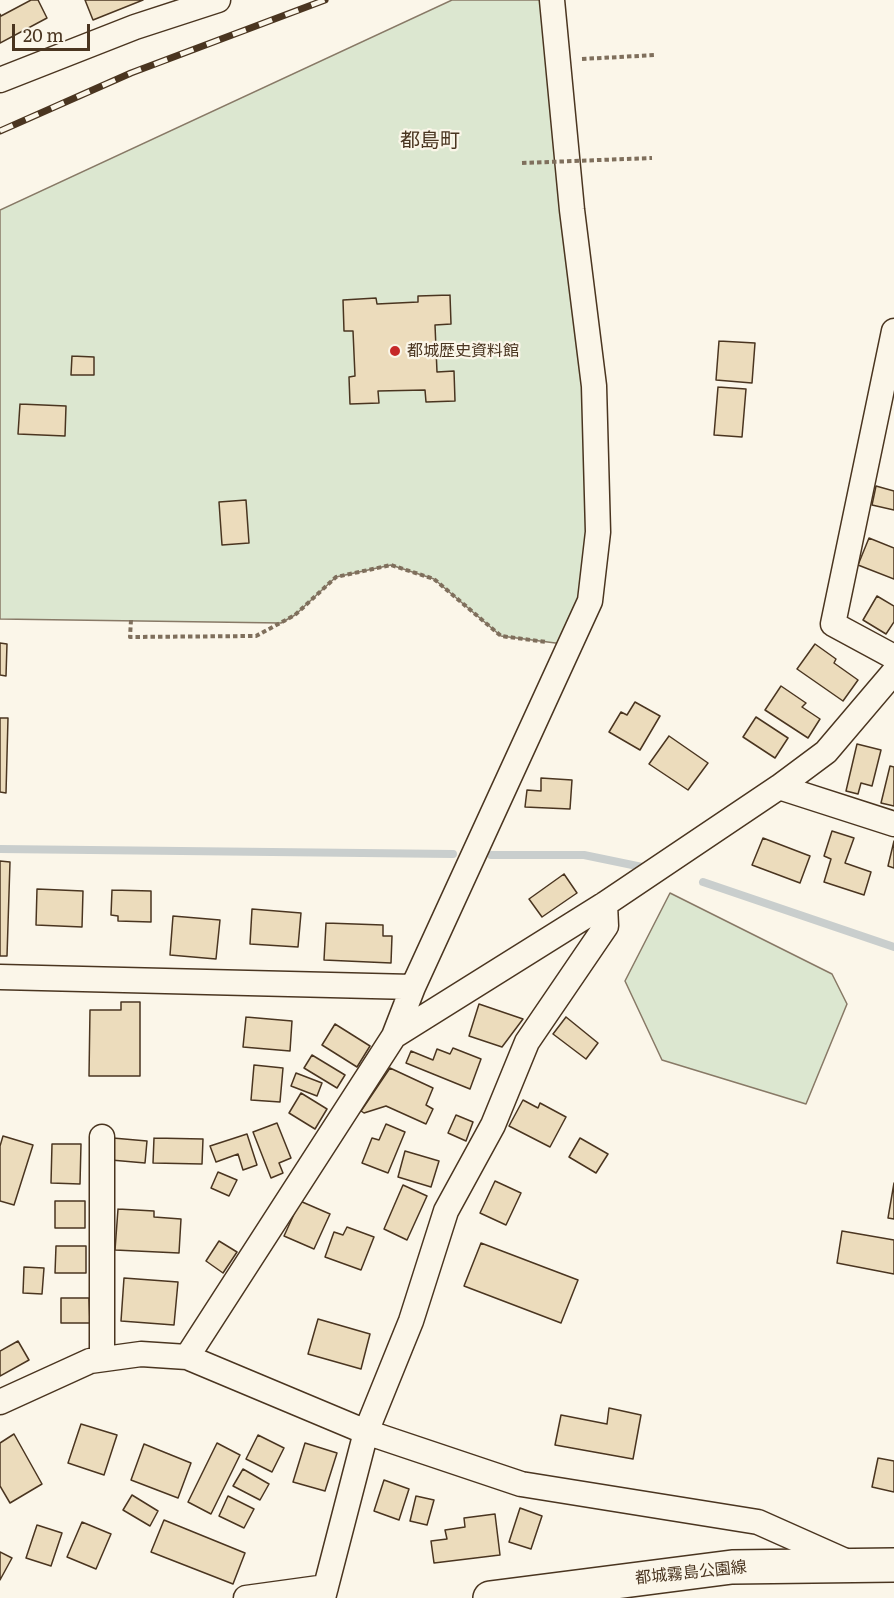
<!DOCTYPE html>
<meta charset="utf-8">
<style>
body{margin:0}
#map{position:relative;width:894px;height:1598px;overflow:hidden;background:#fbf6e9;font-family:Literata,serif}
canvas{display:block}
.scale{position:absolute;left:12px;top:24px;width:78px;height:27px;box-sizing:border-box;border:3px solid #4a3520;border-top:0;padding-left:8px;font-size:18px;line-height:21px;white-space:nowrap;color:#4a3520;-webkit-text-stroke:4px #fbf6e9;paint-order:stroke}
</style>
<div id="map">
<canvas width="894" height="1598"></canvas>
<div class="scale">20 m</div>
</div>
<script>
const c = document.querySelector('canvas').getContext('2d');
c.lineJoin = 'round';
function fill(path, color) {
  c.fillStyle = color;
  c.fill(path, 'evenodd');
}
function toPath(rows) {
  const path = new Path2D();
  for (const r of rows) {
    path.moveTo(r[0], r[1]);
    for (let i = 2; i < r.length; i += 2) path.lineTo(r[i], r[i + 1]);
  }
  return path;
}
function strokePath(path, color, width, dash) {
  c.strokeStyle = color;
  c.lineWidth = width;
  c.lineCap = dash ? 'butt' : 'round';
  c.setLineDash(dash || []);
  c.stroke(path);
}
function drawText(font, color, halo, rows, align = 'center') {
  c.font = font + ' Literata,"Noto Sans JP",serif';
  c.lineWidth = 4.5;
  c.setLineDash([]);
  c.textBaseline = 'middle';
  c.strokeStyle = halo;
  c.fillStyle = color;
  for (const [text, x, y, turn = 0] of rows) {
    c.save();
    c.translate(x, y);
    c.rotate((+turn || 0) * Math.PI / 180);
    c.textAlign = isNaN(turn) ? turn : align;
    if (halo) c.strokeText(text, 0, 0);
    c.fillText(text, 0, 0);
    c.restore();
  }
}
const green = toPath([
 [452,0,553,0,598,532,571,645,501,636,434,579,391,565,336,577,295,615,281,623,0,619,0,210,452,0],
 [670,893,832,974,847,1004,806,1104,662,1060,625,981,670,893]
]);
fill(green, '#dce7d0');
strokePath(green, '#887966', 1.5);
strokePath(toPath([
 [0,849,453,854],
 [491,855,584,855,647,868],
 [703,882,894,947]
]), '#c9cecd', 8);
const building = toPath([
 [31,0,38,0,47,18,0,43,0,14,1,16,31,0],
 [85,0,143,0,93,20,85,0],
 [450,295,451,324,435,325,437,372,454,371,455,401,426,402,425,390,378,391,379,403,350,404,349,377,355,376,353,331,344,331,343,300,376,298,377,304,418,302,418,296,450,295],
 [719,341,755,343,752,383,716,380,719,341],
 [72,356,94,357,94,375,71,375,72,356],
 [718,387,746,389,742,437,714,435,718,387],
 [20,404,66,406,65,436,18,434,20,404],
 [876,486,894,491,894,510,872,505,876,486],
 [246,500,249,543,222,545,219,502,246,500],
 [869,538,894,548,894,579,858,565,869,538],
 [877,596,894,606,894,622,886,634,863,620,877,596],
 [0,643,7,644,6,676,0,675,0,643],
 [815,644,836,659,834,663,858,680,843,701,797,669,815,644],
 [781,686,806,703,802,707,820,719,808,738,765,710,781,686],
 [635,702,660,716,640,750,609,732,621,712,627,715,635,702],
 [756,717,788,738,775,758,743,737,756,717],
 [0,718,8,718,6,793,0,792,0,718],
 [669,736,708,763,688,790,649,764,669,736],
 [857,744,881,750,872,786,861,783,858,794,846,791,857,744],
 [890,766,894,767,894,806,881,803,890,766],
 [541,778,572,780,570,809,525,807,527,790,541,791,541,778],
 [832,831,854,838,845,863,871,872,864,895,824,882,831,859,824,856,832,831],
 [763,838,810,856,800,883,752,865,763,838],
 [894,841,894,868,888,866,894,841],
 [0,861,10,862,7,956,0,956,0,861],
 [564,874,577,893,542,917,529,899,564,874],
 [37,889,83,891,82,927,36,925,37,889],
 [112,890,151,891,151,922,118,921,118,916,111,915,112,890],
 [252,909,301,913,298,947,250,944,252,909],
 [173,916,220,920,216,959,170,955,173,916],
 [326,923,383,925,383,936,392,936,391,963,324,960,326,923],
 [121,1002,140,1002,140,1076,89,1076,90,1010,121,1010,121,1002],
 [479,1004,523,1019,502,1047,469,1036,479,1004],
 [246,1017,292,1021,290,1051,243,1047,246,1017],
 [566,1017,598,1043,586,1059,553,1034,566,1017],
 [335,1024,370,1046,357,1067,322,1045,335,1024],
 [453,1048,481,1059,470,1089,406,1063,411,1051,433,1060,437,1049,450,1054,453,1048],
 [312,1055,345,1075,337,1088,304,1068,312,1055],
 [254,1065,283,1068,280,1102,251,1100,254,1065],
 [390,1068,433,1088,426,1105,433,1109,426,1124,386,1106,364,1113,361,1111,390,1068],
 [296,1073,322,1083,317,1096,291,1086,296,1073],
 [301,1093,327,1109,315,1129,289,1113,301,1093],
 [523,1100,538,1108,540,1103,566,1117,550,1147,509,1126,523,1100],
 [456,1115,473,1122,466,1141,448,1133,456,1115],
 [277,1123,291,1158,279,1163,283,1173,271,1178,253,1132,277,1123],
 [386,1124,405,1132,388,1173,362,1163,372,1138,379,1140,386,1124],
 [247,1134,257,1165,243,1170,238,1154,216,1162,210,1146,247,1134],
 [3,1136,33,1145,14,1205,0,1201,0,1146,3,1136],
 [113,1138,147,1141,145,1163,111,1160,113,1138],
 [154,1138,203,1139,202,1164,153,1163,154,1138],
 [580,1138,608,1154,596,1173,569,1157,580,1138],
 [52,1144,81,1144,80,1184,51,1183,52,1144],
 [405,1151,439,1161,431,1187,398,1177,405,1151],
 [218,1172,237,1180,229,1196,211,1188,218,1172],
 [495,1181,521,1193,506,1225,480,1213,495,1181],
 [894,1183,894,1219,888,1218,894,1183],
 [403,1185,427,1196,407,1240,384,1229,403,1185],
 [55,1201,85,1201,85,1228,55,1228,55,1201],
 [300,1201,330,1214,314,1249,284,1236,300,1201],
 [118,1209,154,1211,154,1217,181,1219,179,1253,115,1250,118,1209],
 [347,1227,374,1237,361,1270,325,1257,334,1232,343,1235,347,1227],
 [842,1231,894,1240,894,1274,837,1263,842,1231],
 [219,1241,237,1252,223,1273,206,1261,219,1241],
 [481,1243,578,1280,561,1323,464,1286,481,1243],
 [56,1246,86,1246,86,1273,55,1273,56,1246],
 [24,1267,44,1268,42,1294,23,1293,24,1267],
 [124,1278,178,1282,174,1325,121,1321,124,1278],
 [61,1298,89,1298,90,1323,61,1323,61,1298],
 [318,1319,370,1334,361,1369,308,1354,318,1319],
 [18,1341,29,1360,0,1376,0,1351,18,1341],
 [609,1408,641,1415,633,1459,555,1445,561,1415,607,1424,609,1408],
 [81,1424,117,1435,104,1475,68,1463,81,1424],
 [14,1434,42,1484,10,1503,0,1486,0,1443,14,1434],
 [258,1435,284,1448,272,1472,246,1459,258,1435],
 [217,1443,240,1455,211,1514,188,1502,217,1443],
 [305,1443,337,1453,325,1491,293,1482,305,1443],
 [144,1444,191,1463,178,1498,131,1480,144,1444],
 [878,1458,894,1461,894,1492,872,1487,878,1458],
 [243,1469,269,1484,260,1500,233,1486,243,1469],
 [384,1480,409,1489,399,1520,374,1511,384,1480],
 [132,1495,158,1511,150,1526,123,1510,132,1495],
 [228,1496,254,1509,244,1528,219,1516,228,1496],
 [416,1496,434,1500,427,1525,410,1521,416,1496],
 [520,1508,542,1516,531,1549,509,1542,520,1508],
 [495,1514,500,1555,434,1563,431,1541,447,1539,445,1530,465,1527,464,1518,495,1514],
 [164,1520,245,1553,233,1584,151,1552,164,1520],
 [82,1522,111,1534,96,1569,67,1557,82,1522],
 [37,1525,62,1533,51,1566,26,1558,37,1525],
 [0,1552,12,1558,0,1580,0,1552]
]);
fill(building, '#ecdcbc');
strokePath(building, '#4a3520', 1.5);
const minor = toPath([
 [0,80,135,27,218,0],
 [894,331,833,624,894,657],
 [779,787,894,824],
 [0,977,413,987],
 [394,1036,605,904,779,787,826,752,894,672],
 [102,1137,102,1359],
 [187,1357,394,1036,413,987,590,601,598,532,594,386,572,210,552,0],
 [0,1402,90,1361,141,1354,187,1357,366,1432,521,1484,758,1522,850,1563],
 [246,1598,326,1587],
 [323,1598,366,1432,411,1321,446,1211,493,1125,527,1042,606,926,605,904]
]);
const primary = toPath([
 [490,1598,732,1567,894,1565]
]);
strokePath(minor, '#4a3520', 27);
strokePath(primary, '#4a3520', 36);
strokePath(toPath([
 [582,59,656,55],
 [131,620,130,637,256,636,295,615,336,577,391,565,434,579,501,636,546,642]
]), '#7f6f5c', 4, [4.5, 3]);
strokePath(minor, '#fbf6e9', 24);
strokePath(primary, '#fbf6e9', 33);
const rail = toPath([
 [0,131,131,73,325,0]
]);
strokePath(rail, '#4a3520', 7);
strokePath(rail, '#fbf6e9', 4.5, [14]);
strokePath(toPath([
 [522,163,652,158]
]), '#7f6f5c', 4, [4.5, 3]);
for (const [x, y, r, color] of [
 [395,351,6,"#c62828"]
]) {
  const dot = new Path2D();
  dot.arc(x, y, r, 0, 2 * Math.PI);
  c.fillStyle = color;
  c.fill(dot);
  strokePath(dot, '#fbf6e9', 2);
}
drawText('16px', '#4a3520', '#fbf6e9', [
 ["都城歴史資料館",407,351]
], 'left');
drawText('16px', '#4a3520', '#fbf6e9', [
 ["都城霧島公園線",691,1573,-6]
]);
drawText('20px', '#4a3520', '#fbf6e9', [
 ["都島町",430,141]
]);
</script>
